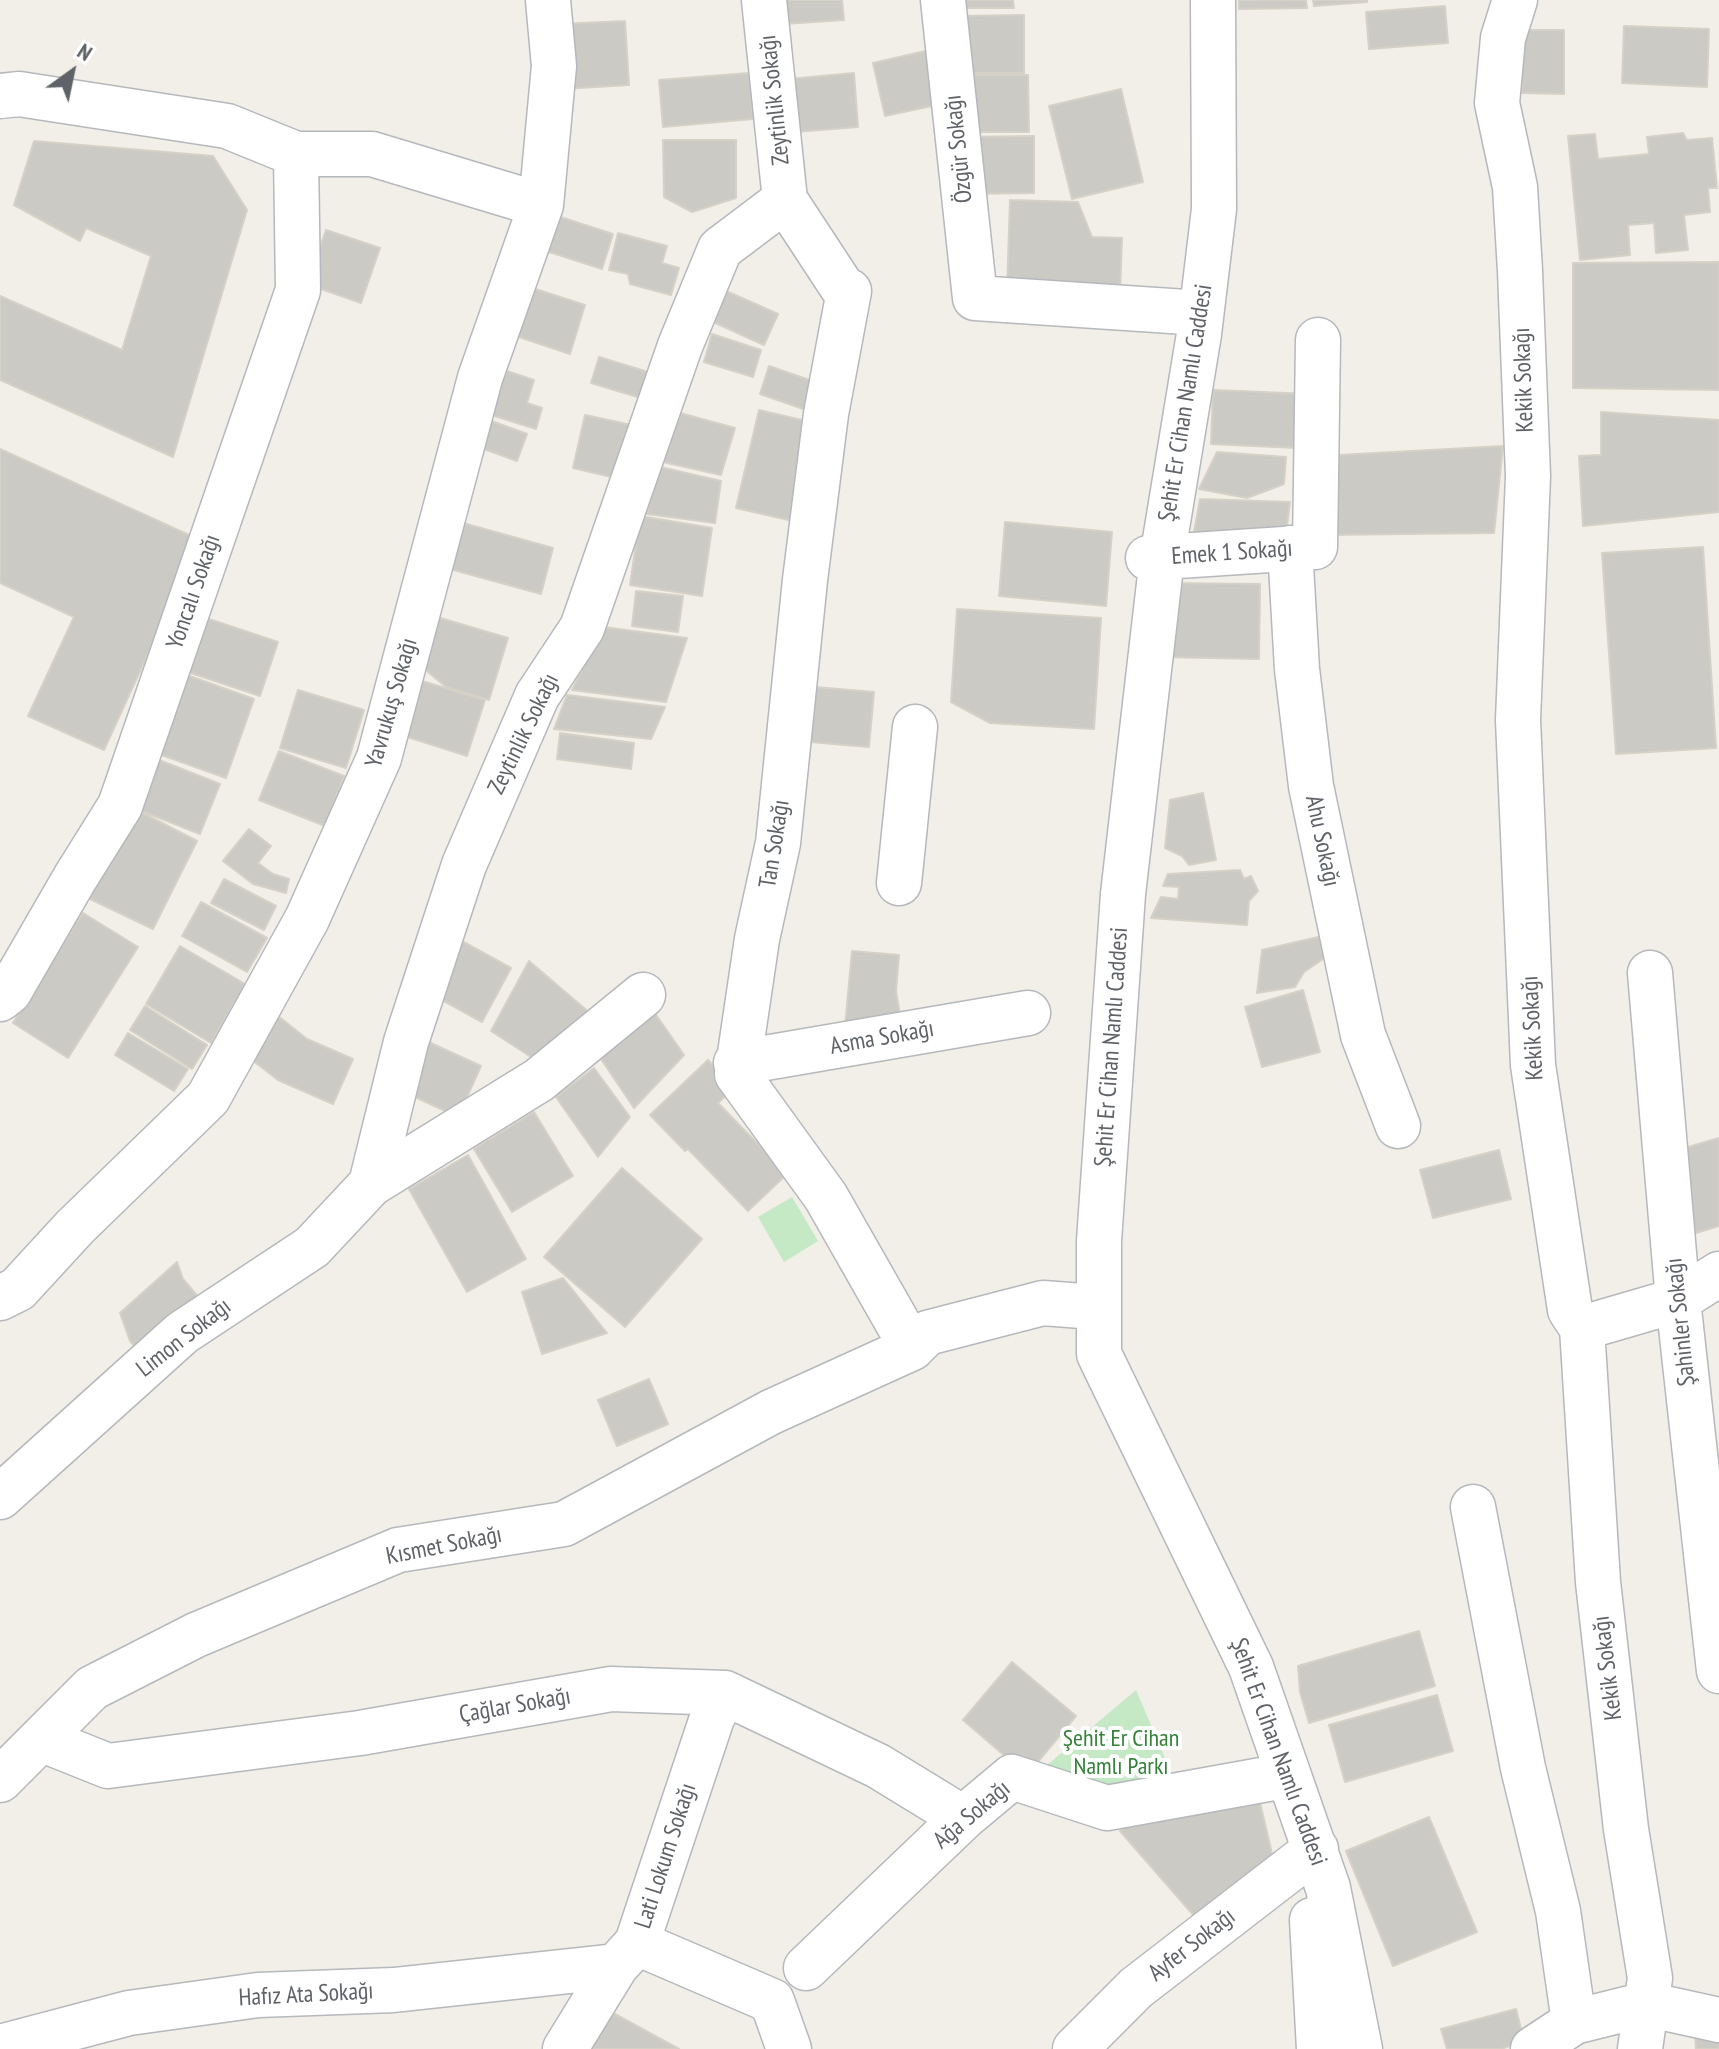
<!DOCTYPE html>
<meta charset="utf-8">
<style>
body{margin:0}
#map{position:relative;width:1719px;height:2049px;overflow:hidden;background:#f1efe8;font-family:"PT Sans Narrow",sans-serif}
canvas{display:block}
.north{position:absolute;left:32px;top:32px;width:80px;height:80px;-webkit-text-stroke:6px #fff;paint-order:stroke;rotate:33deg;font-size:22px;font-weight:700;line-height:32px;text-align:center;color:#5f6368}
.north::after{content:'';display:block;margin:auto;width:28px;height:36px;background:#5f6368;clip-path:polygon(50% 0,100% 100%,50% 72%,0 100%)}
</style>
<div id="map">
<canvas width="1719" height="2049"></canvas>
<div class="north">N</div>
</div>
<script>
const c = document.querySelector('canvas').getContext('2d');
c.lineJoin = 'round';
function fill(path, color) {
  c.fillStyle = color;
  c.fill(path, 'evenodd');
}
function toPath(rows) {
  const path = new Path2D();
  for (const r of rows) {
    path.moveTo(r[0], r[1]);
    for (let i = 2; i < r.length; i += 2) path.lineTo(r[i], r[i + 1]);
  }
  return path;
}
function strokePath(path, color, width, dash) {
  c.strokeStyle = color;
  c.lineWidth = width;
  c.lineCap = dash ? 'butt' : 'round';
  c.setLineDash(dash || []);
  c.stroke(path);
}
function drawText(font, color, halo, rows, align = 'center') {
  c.font = font + ' "PT Sans Narrow",sans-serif';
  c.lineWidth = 8;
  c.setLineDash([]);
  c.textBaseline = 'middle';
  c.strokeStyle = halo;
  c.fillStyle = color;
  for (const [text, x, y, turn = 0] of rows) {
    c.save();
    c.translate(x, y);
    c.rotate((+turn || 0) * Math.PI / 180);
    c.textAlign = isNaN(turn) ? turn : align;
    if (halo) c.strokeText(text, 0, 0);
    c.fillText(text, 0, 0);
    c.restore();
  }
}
fill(toPath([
 [792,1197,818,1241,784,1262,758,1217],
 [1136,1690,1176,1784,1109,1791,1039,1772]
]), '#c5e8c5');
const building = toPath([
 [782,0,842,0,844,20,784,24,782,0],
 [946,0,1013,0,1014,8,947,8,946,0],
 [1239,0,1306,0,1307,8,1239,9,1239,0],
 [1313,0,1367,0,1367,2,1314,6,1313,0],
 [1445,6,1448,43,1369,49,1366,12,1445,6],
 [1024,15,1024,73,957,73,957,16,1024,15],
 [625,21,629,85,563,89,559,24,625,21],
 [1624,26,1709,29,1707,87,1622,83,1624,26],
 [1522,30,1564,30,1564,94,1522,93,1522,30],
 [934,49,946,103,885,116,873,63,934,49],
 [749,73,753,119,663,127,659,80,749,73],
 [854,73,858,127,794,132,789,79,854,73],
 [962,75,1028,75,1029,132,962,132,962,75],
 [1121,89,1143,182,1072,199,1049,106,1121,89],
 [1683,133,1687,140,1712,138,1717,188,1708,188,1710,212,1684,215,1688,250,1656,253,1654,223,1628,225,1630,255,1580,260,1568,136,1595,134,1598,159,1649,154,1647,137,1683,133],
 [1034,136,1034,193,967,194,967,137,1034,136],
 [663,140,736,140,736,198,692,212,664,197,663,140],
 [34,141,213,156,247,210,173,457,0,380,0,296,122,350,151,256,86,228,80,241,14,205,34,141],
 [1010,200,1078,202,1092,237,1122,238,1120,293,1007,289,1010,200],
 [548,213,613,234,602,269,537,248,548,213],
 [326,230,380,248,361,303,307,284,326,230],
 [618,233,667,246,662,263,679,268,671,295,630,284,628,274,609,270,618,233],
 [1719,262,1719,390,1573,388,1573,263,1719,262],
 [526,286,585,305,570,354,510,334,526,286],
 [724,290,778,314,764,345,711,321,724,290],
 [712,334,761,350,753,377,704,362,712,334],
 [599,357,658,375,651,401,591,383,599,357],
 [769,366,824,385,815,413,760,394,769,366],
 [498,368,534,380,527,403,542,408,536,429,485,413,498,368],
 [1213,390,1310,394,1297,448,1211,444,1213,390],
 [759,410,815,423,793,521,736,508,759,410],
 [1601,412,1719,420,1719,512,1583,526,1579,456,1601,455,1601,412],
 [680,413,735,428,721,475,663,462,680,413],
 [585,415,646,428,633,482,573,468,585,415],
 [486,419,527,434,517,461,476,446,486,419],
 [1503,446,1494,533,1321,535,1321,456,1503,446],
 [0,449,200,540,104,750,28,716,74,617,0,583,0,449],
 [1217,452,1286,457,1284,484,1247,498,1199,489,1217,452],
 [660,467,721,481,715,523,647,514,660,467],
 [1200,499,1290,502,1286,533,1194,532,1200,499],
 [640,516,712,528,702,596,630,585,640,516],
 [1005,522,1112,532,1106,606,999,596,1005,522],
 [463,523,553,548,541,594,450,569,463,523],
 [1703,547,1716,748,1616,754,1602,553,1703,547],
 [1160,583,1260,584,1259,659,1159,657,1160,583],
 [636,591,683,596,678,632,632,626,636,591],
 [957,609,1101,618,1094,729,990,723,951,702,957,609],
 [203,617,278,642,260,696,185,671,203,617],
 [437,617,508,638,489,700,446,687,422,667,437,617],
 [603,627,687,638,666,702,572,690,603,627],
 [184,674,254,699,226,778,156,753,184,674],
 [412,678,485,700,467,756,395,733,412,678],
 [803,686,874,692,869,747,798,741,803,686],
 [298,690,364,710,346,768,280,748,298,690],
 [567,695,665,707,651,739,554,729,567,695],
 [560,733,634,743,631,769,557,759,560,733],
 [279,751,344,776,325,826,259,800,279,751],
 [154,758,220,784,200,834,134,808,154,758],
 [1203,793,1216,860,1189,865,1182,856,1165,848,1170,800,1203,793],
 [133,808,197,841,153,929,88,898,133,808],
 [249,829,271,846,258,863,273,874,289,879,286,893,253,884,223,861,249,829],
 [1240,870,1244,879,1251,876,1258,891,1249,901,1247,925,1151,918,1161,897,1178,899,1179,887,1163,886,1168,874,1240,870],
 [224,879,276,906,264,930,211,903,224,879],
 [201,902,267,938,247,972,182,936,201,902],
 [83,913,138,947,68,1058,13,1023,83,913],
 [1331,934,1335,951,1304,972,1295,987,1257,993,1262,950,1331,934],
 [460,940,511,968,482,1022,431,994,460,940],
 [180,946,245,984,211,1043,146,1004,180,946],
 [852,951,899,955,896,991,902,1027,844,1037,852,951],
 [529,961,598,1020,548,1068,491,1031,529,961],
 [1303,990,1320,1052,1262,1067,1245,1007,1303,990],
 [145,1006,207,1045,192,1069,130,1030,145,1006],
 [652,1009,684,1055,634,1108,599,1056,652,1009],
 [278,1016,307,1039,353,1059,333,1104,278,1080,247,1056,278,1016],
 [128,1033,188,1069,174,1091,115,1055,128,1033],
 [422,1039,481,1066,458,1117,400,1090,422,1039],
 [708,1060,734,1088,718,1103,787,1174,748,1211,688,1149,685,1151,650,1115,708,1060],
 [594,1068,630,1117,598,1157,556,1097,594,1068],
 [534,1112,573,1176,512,1212,474,1149,534,1112],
 [1719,1138,1719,1226,1696,1233,1671,1152,1719,1138],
 [1499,1150,1511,1199,1433,1218,1420,1170,1499,1150],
 [468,1155,526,1259,467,1292,409,1189,468,1155],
 [622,1168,702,1239,625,1327,544,1257,622,1168],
 [177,1262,183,1279,206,1306,146,1359,130,1341,120,1313,177,1262],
 [563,1278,607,1333,542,1354,522,1292,563,1278],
 [649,1379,668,1424,617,1446,598,1400,649,1379],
 [1419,1631,1435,1686,1309,1723,1300,1692,1298,1666,1419,1631],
 [1012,1662,1076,1716,1027,1775,963,1720,1012,1662],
 [1437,1695,1453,1751,1345,1782,1329,1725,1437,1695],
 [1256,1786,1274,1862,1202,1925,1120,1831,1144,1811,1256,1786],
 [1429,1817,1477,1932,1393,1966,1346,1851,1429,1817],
 [604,2008,679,2049,581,2049,604,2008],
 [1516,2009,1524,2041,1501,2049,1447,2049,1441,2029,1516,2009],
 [1719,2034,1719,2049,1696,2049,1695,2035,1719,2034]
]);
fill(building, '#cccac5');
strokePath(building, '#d6d1c6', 2);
const minor = toPath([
 [764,0,785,200],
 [943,0,975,298,1186,312],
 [1213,0,1214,209,1199,334,1162,558,1123,894,1099,1241,1099,1354,1251,1667,1328,1888,1360,2049],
 [1515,0,1503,38,1497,103,1515,187,1520,271,1528,476,1518,720,1533,1065,1570,1310,1582,1328,1598,1582,1626,1829,1650,1978,1640,2049],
 [0,96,19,94,227,126,296,154,372,154,541,205],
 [1290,548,1297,669,1311,786,1363,1035,1398,1126],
 [1148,558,1315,547,1318,340],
 [899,883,915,727],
 [1650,973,1678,1300,1719,1671],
 [0,999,9,992,75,878,120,806,298,290,296,154],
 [736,1063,1028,1013],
 [371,1184,406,1042,464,865,537,696,582,628,680,346,720,249,785,200,844,290,849,291,826,414,805,580,778,843,757,939,737,1074,826,1197,912,1348],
 [0,1298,18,1289,75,1227,208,1098,307,919,379,758,480,378,541,205,554,66,548,0],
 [1582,1328,1678,1300,1719,1274],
 [0,1497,182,1333,312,1247,371,1184,539,1080,643,995],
 [1473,1507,1523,1768,1558,1911,1574,2022],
 [43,1740,108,1766,360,1733,611,1689,725,1693,878,1766,963,1818],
 [0,1780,92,1688,196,1635,398,1550,564,1524,771,1412,912,1348,927,1333,1043,1303,1082,1306],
 [1312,1920,1319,2049],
 [637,1943,772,2001,789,2049],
 [806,1968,963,1818,1012,1777,1107,1808,1273,1778],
 [0,2047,129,2013,258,1995,394,1990,616,1966],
 [565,2049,616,1966,637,1943,712,1718,725,1693],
 [1075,2049,1136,1988,1316,1849],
 [1533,2049,1574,2022,1646,2004,1719,2020]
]);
strokePath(minor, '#b5b8bc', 47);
strokePath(minor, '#fff', 44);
drawText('24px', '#5f6368', '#fff', [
 ["Zeytinlik Sokağı",775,100,-96],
 ["Özgür Sokağı",959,149,-96],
 ["Kekik Sokağı",1524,380,-92],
 ["Şehit Er Cihan Namlı Caddesi",1186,403,-81],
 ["Emek 1 Sokağı",1232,553,-4],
 ["Yoncalı Sokağı",194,592,-71],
 ["Yavrukuş Sokağı",392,703,-74],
 ["Zeytinlik Sokağı",524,734,-64],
 ["Ahu Sokağı",1322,841,78],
 ["Tan Sokağı",775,844,-81],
 ["Kekik Sokağı",1533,1028,-93],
 ["Asma Sokağı",882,1038,-10],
 ["Şehit Er Cihan Namlı Caddesi",1112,1047,-86],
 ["Şahinler Sokağı",1681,1322,-96],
 ["Limon Sokağı",184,1338,-38],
 ["Kısmet Sokağı",444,1546,-11],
 ["Kekik Sokağı",1608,1668,-97],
 ["Çağlar Sokağı",515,1706,-10],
 ["Şehit Er Cihan Namlı Caddesi",1278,1752,70],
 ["Ağa Sokağı",972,1815,-40],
 ["Lati Lokum Sokağı",666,1856,-72],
 ["Ayfer Sokağı",1192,1945,-38],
 ["Hafız Ata Sokağı",306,1995,-3]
]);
drawText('24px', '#348238', '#fff', [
 ["Şehit Er Cihan",1121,1739],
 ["Namlı Parkı",1121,1767]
]);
</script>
